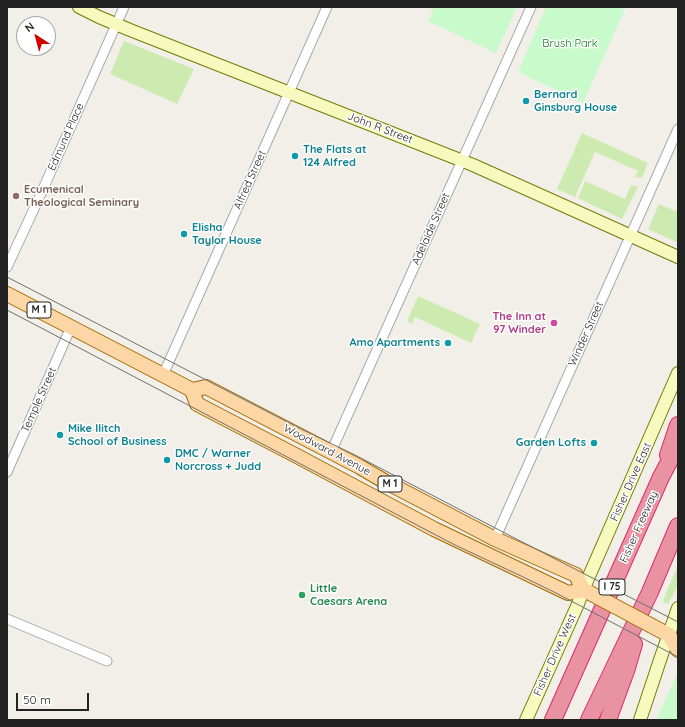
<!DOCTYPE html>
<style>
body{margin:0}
#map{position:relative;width:685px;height:727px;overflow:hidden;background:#f2efe9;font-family:Quicksand,sans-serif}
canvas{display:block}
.frame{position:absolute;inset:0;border:8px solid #222;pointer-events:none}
.north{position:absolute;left:16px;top:16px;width:40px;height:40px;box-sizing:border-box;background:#fff;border:1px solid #a7a7a7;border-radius:50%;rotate:324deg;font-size:11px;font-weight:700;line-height:16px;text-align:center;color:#222}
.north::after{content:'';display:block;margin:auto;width:14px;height:18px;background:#d40000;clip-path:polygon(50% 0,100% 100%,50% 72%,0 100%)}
.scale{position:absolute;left:16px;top:693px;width:73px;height:18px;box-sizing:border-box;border:2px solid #222;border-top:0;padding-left:5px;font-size:12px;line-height:14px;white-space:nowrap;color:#222;-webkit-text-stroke:3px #fff;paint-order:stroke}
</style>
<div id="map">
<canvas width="685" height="727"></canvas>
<div class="frame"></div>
<div class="north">N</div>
<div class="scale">50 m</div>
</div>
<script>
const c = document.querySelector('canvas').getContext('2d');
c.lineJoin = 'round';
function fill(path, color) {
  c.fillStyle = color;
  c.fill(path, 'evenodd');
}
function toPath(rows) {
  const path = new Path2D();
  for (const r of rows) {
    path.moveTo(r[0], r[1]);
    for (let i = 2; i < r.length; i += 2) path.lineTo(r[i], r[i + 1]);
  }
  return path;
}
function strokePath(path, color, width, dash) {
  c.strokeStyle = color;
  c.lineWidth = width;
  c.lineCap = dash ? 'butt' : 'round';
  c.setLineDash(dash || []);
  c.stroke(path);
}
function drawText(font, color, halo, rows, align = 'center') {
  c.font = font + ' Quicksand,sans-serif';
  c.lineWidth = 3;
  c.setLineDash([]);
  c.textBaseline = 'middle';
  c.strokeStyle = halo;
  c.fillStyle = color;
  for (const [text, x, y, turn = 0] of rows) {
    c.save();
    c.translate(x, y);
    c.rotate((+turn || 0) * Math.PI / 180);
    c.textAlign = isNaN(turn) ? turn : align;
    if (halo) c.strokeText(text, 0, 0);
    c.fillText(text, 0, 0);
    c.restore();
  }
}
fill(toPath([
 [124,41,194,69,177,104,110,74],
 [582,133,648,163,642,178,635,177,638,171,595,152,575,197,557,189],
 [585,181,625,199,631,185,638,187,622,219,578,198],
 [659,204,678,212,678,243,648,229],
 [418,296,480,324,471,343,415,317,412,324,407,321],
 [678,566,678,585,668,604,663,602,667,590]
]), '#cdebb0');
fill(toPath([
 [434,7,517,7,496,53,428,21],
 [546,7,626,7,583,103,518,72],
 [678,672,678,720,656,720]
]), '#c8facc');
const street = toPath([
 [7,267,39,198,124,7],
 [163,375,327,7],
 [331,452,531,7],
 [7,472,71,327],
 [495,539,678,129],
 [7,619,107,661]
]);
const secondary = toPath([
 [79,7,99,17,130,30,473,165,678,257],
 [526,720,578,604,583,590,678,373],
 [640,720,661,657,678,608]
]);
const primary = toPath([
 [7,294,192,390,206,387,360,467,384,481,495,539,576,575,583,590],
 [192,390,197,404,297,456,434,529,568,593,583,590,590,593],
 [652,626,669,635,678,650]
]);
const highway = toPath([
 [668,455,678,425],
 [553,720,661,477,678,445],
 [589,720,650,592,678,526],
 [608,720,626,671,634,644]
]);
strokePath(street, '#a9a9a9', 11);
strokePath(secondary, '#707d05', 14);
strokePath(primary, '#a06b00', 16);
strokePath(highway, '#dc2a67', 18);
strokePath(street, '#fff', 9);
strokePath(secondary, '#f7fabf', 12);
strokePath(primary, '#fcd6a4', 14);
strokePath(highway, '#e892a2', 16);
strokePath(toPath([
 [7,277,299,428,355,455,499,530,678,622],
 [7,310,455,545,519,575,554,592,678,657]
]), '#707070', 1);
const primaryBridge = toPath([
 [590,593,652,626]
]);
strokePath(primaryBridge, '#a06b00', 16, []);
strokePath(primaryBridge, '#fcd6a4', 14);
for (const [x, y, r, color] of [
 [526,101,4,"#0f9aa8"],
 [295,156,4,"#0f9aa8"],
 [16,196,4,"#8d6e63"],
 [184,234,4,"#0f9aa8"],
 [554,323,4,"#d1479c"],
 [448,343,4,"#0f9aa8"],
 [60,435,4,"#0f9aa8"],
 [594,443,4,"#0f9aa8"],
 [167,460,4,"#0f9aa8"],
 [302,595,4,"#2e9e5b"]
]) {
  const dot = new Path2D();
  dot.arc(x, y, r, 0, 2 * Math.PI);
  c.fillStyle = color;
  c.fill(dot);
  strokePath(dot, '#fff', 1.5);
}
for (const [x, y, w] of [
 [39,310,24],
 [390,484,24],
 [612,587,26]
]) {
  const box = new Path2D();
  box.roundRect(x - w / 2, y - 8, w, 16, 3);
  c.fillStyle = '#fff';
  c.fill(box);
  strokePath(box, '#222', 1);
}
drawText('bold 10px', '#222', null, [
 ["M 1",39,310],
 ["M 1",390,484],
 ["I 75",612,587]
]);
drawText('11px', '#0c8416', '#fff', [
 ["Brush Park",570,44]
]);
drawText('bold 11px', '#0d838f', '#fff', [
 ["Bernard",534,95],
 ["Ginsburg House",534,108],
 ["The Flats at",303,150],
 ["124 Alfred",303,163],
 ["Elisha",192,228],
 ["Taylor House",192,241],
 ["Amo Apartments",440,343,"right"],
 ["Mike Ilitch",68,429],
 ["School of Business",68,442],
 ["Garden Lofts",586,443,"right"],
 ["DMC / Warner",175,454],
 ["Norcross + Judd",175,467]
], 'left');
drawText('11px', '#222', '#fff', [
 ["John R Street",380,128,21],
 ["Edmund Place",66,137,-66],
 ["Alfred Street",250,180,-66],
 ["Adelaide Street",431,229,-66],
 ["Winder Street",586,334,-66],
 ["Temple Street",39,400,-66],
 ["Woodward Avenue",327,450,28],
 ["Fisher Drive East",631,482,-66],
 ["Fisher Freeway",639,527,-66],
 ["Fisher Drive West",555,655,-66]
]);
drawText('bold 11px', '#785e54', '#fff', [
 ["Ecumenical",24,190],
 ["Theological Seminary",24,203]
], 'left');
drawText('bold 11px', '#b23c85', '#fff', [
 ["The Inn at",546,317],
 ["97 Winder",546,330]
], 'right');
drawText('bold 11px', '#27864d', '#fff', [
 ["Little",310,589],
 ["Caesars Arena",310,602]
], 'left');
</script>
